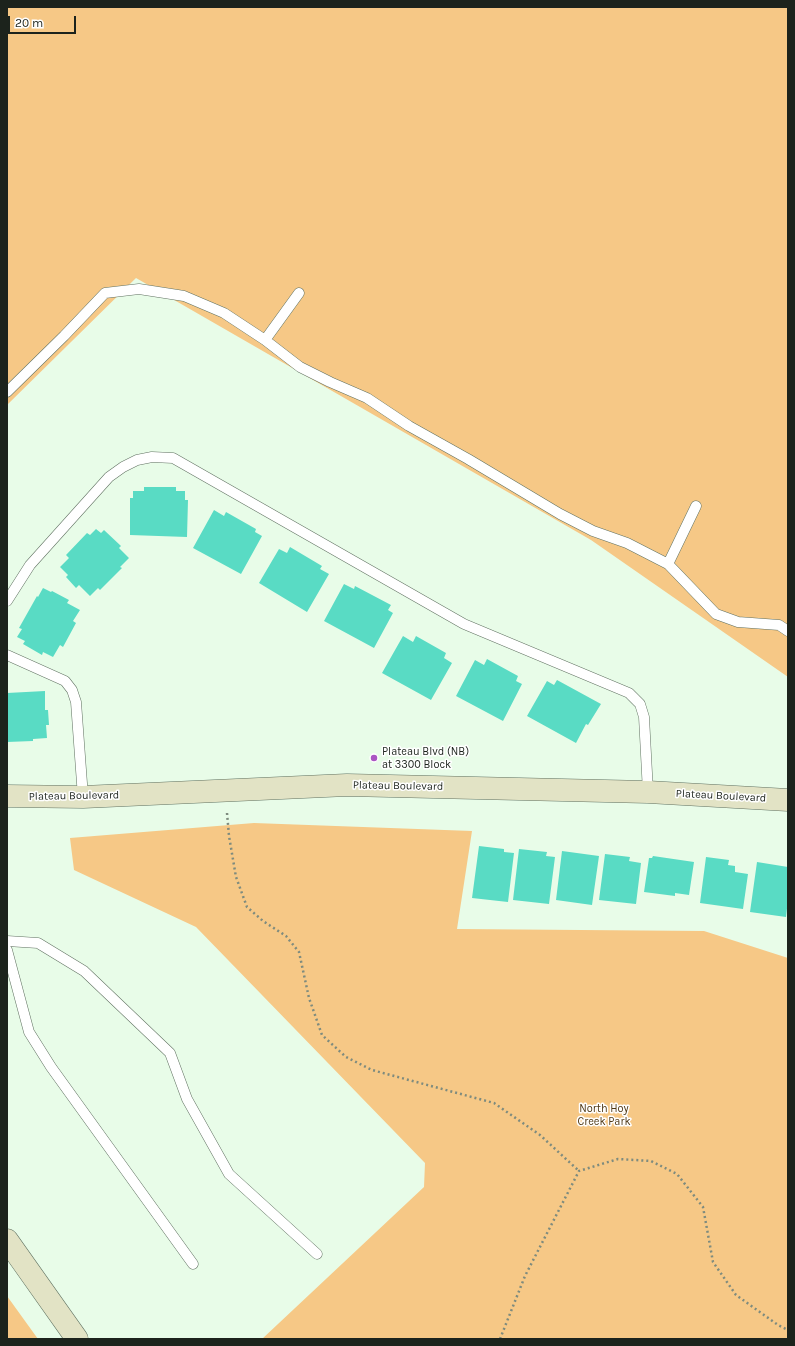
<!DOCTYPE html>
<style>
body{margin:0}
#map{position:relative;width:795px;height:1346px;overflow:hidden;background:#e8fce8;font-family:Karla,sans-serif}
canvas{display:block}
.frame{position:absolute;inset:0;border:8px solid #1c231c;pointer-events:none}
.scale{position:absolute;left:8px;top:16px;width:68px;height:18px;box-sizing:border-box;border:2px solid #1c231c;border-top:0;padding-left:5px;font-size:12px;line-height:14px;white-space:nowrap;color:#1c231c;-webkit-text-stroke:3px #fff;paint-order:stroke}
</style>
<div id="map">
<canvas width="795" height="1346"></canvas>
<div class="frame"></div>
<div class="scale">20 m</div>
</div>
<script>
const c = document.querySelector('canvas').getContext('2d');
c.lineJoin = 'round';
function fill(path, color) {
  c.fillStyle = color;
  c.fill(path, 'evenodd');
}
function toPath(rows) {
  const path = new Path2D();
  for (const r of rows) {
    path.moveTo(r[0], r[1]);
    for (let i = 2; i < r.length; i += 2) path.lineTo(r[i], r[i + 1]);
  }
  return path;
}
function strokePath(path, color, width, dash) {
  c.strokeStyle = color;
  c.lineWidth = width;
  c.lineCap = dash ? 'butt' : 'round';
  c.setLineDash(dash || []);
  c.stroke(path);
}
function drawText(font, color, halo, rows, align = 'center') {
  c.font = font + ' Karla,sans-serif';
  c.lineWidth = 3;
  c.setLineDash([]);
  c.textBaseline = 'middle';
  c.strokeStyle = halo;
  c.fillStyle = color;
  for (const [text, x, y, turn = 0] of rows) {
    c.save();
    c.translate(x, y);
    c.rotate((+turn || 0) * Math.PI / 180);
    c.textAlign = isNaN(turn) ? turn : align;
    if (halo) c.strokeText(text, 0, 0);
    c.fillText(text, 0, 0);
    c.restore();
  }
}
fill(toPath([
 [7,7,788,7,788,677,591,540,136,278,7,405],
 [254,823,472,831,457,929,704,931,788,958,788,1339,262,1339,424,1187,425,1163,196,927,74,870,70,838],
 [7,1296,38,1339,7,1339]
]), '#f6c886');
fill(toPath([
 [144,487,176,487,176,491,185,491,185,500,188,500,187,537,130,535,130,498,133,498,133,491,144,491],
 [214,510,224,516,226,512,256,529,255,532,262,536,241,574,193,548],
 [96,529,101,533,104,530,121,546,119,548,129,558,120,567,122,568,100,590,98,588,90,596,79,585,76,588,66,577,68,575,60,567,69,558,66,555,87,533,90,535],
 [290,547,322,566,320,569,329,574,307,612,259,583,279,549,287,553],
 [344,584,354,589,355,586,391,605,388,610,393,613,374,648,324,621],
 [43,588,51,592,52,591,69,600,67,603,80,610,73,621,76,623,63,647,60,645,53,657,43,652,42,655,23,644,25,641,17,637,22,629,19,628,37,596,38,597],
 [403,636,413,642,416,636,446,653,444,658,452,663,431,700,382,673],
 [487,659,518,676,516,681,522,684,503,721,456,696,475,660,484,665],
 [557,680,601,704,588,725,586,724,576,743,527,716,547,681,554,685],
 [45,691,45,710,48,710,49,725,46,725,47,738,33,739,33,741,7,742,7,693],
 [479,846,504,849,504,852,514,853,508,902,472,898],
 [519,849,547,852,546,856,555,857,549,904,513,900],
 [562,851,599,856,592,905,556,900],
 [605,854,630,857,629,861,641,863,636,904,599,900],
 [653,856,694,862,689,895,675,893,675,896,644,892,649,858,652,858],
 [706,857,729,860,728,865,735,866,735,872,748,874,743,909,700,903],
 [757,862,788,867,788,900,786,917,750,912]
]), '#59dbc4');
const lane = toPath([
 [299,293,265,340,300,367,330,382,367,398,409,426,468,459,560,514,593,531,627,543,668,564],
 [7,392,64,336,105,293,139,289,184,296,224,313,265,340],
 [696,506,668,564,716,614,738,622,779,625,788,631],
 [7,601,30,565,109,477,123,467,137,460,152,457,173,458,464,624,629,693,640,704,644,717,648,792],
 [7,655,65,681,72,690,76,702,83,797],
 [7,941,38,943,84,971,170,1053,187,1099,229,1174,317,1254],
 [7,950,29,1032,51,1067,193,1264]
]);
const secondary = toPath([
 [7,796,83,797,347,785,648,792,788,800],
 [7,1240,77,1339]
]);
strokePath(lane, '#617262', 11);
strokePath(secondary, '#617262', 23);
strokePath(toPath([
 [227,813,229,836,236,877,247,907,263,921,286,936,299,952,309,998,322,1035,346,1057,372,1070,494,1103,540,1135,579,1171],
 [500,1339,525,1276,579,1171,618,1159,651,1161,677,1174,703,1207,713,1262,736,1295,778,1325,788,1330]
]), '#7e8b7e', 2.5, [2, 3]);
strokePath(lane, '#fff', 10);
strokePath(secondary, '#e2e3c5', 22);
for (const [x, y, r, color] of [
 [374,758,4,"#aa54c2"]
]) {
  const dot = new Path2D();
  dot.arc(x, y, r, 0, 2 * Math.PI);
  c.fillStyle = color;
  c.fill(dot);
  strokePath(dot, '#fff', 1.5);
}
drawText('11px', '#1c231c', '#fff', [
 ["Plateau Blvd (NB)",382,752],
 ["at 3300 Block",382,765]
], 'left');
drawText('11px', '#1c231c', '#fff', [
 ["Plateau Boulevard",398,786,1],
 ["Plateau Boulevard",74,796,-1],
 ["Plateau Boulevard",721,796,3]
]);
drawText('11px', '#4e3714', '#fff', [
 ["North Hoy",604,1109],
 ["Creek Park",604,1122]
]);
</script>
